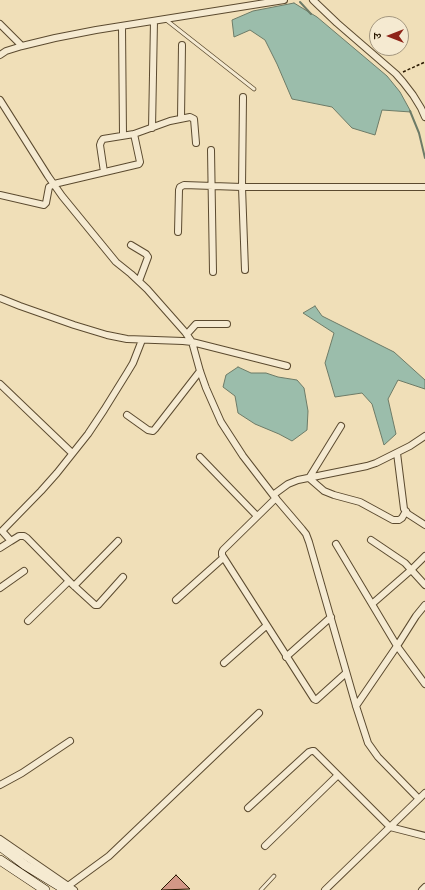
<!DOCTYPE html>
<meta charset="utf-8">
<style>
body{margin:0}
#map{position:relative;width:425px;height:890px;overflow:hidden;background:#f0dfb8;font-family:"IM FELL DW Pica","Noto Serif Devanagari",serif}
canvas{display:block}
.north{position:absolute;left:369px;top:16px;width:40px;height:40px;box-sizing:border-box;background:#f5ead1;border:1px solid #a3967e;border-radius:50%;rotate:270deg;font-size:11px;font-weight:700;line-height:16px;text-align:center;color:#291801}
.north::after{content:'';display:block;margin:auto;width:14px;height:18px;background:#8f2418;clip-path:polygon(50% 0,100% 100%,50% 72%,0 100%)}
</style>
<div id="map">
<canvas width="425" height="890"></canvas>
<div class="north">उ</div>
</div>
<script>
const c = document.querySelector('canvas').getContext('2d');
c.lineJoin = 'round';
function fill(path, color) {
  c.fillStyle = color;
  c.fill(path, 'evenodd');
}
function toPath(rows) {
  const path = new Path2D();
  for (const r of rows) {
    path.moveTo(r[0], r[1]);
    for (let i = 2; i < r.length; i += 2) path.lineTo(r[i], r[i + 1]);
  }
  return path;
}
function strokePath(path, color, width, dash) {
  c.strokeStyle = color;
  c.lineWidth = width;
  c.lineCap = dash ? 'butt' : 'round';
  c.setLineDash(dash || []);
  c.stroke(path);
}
const water = toPath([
 [294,3,317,17,387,76,400,92,411,112,382,110,375,135,352,128,332,107,292,99,277,64,265,40,250,30,234,37,232,20,253,11,294,3],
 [315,306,322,316,394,352,425,380,425,389,398,380,388,399,396,434,384,445,372,404,362,393,335,397,325,363,334,333,303,313,315,306],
 [238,367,251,373,266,373,278,377,297,380,304,388,308,411,307,430,292,441,279,434,255,424,238,413,235,396,223,387,226,375,238,367]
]);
fill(water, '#9bbdab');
strokePath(water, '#6d7b67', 1);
strokePath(toPath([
 [300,2,311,14],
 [410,111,419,133,425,158]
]), '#6d7b67', 2);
const building = toPath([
 [176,875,190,889,161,890,176,875]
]);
fill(building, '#d39786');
strokePath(building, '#291801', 1);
const lane = toPath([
 [165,19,254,89],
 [261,890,274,876]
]);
const street = toPath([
 [313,0,337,23,396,74,403,82,413,95,421,108,425,117],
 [0,24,22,46],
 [122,27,123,135],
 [0,55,6,51,22,46,55,38,96,30,284,0],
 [243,97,242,187,245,270],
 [0,100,48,176,62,196,116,262,131,274,147,289,185,332,192,342,200,371,206,388,221,422,243,456,273,495,302,529,306,534,309,542,356,706,368,743,378,757,419,799],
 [181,118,182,45],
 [152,128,154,21],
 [211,150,213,272],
 [104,172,100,145,101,142,103,139,134,134,170,121,190,117,194,119,196,143],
 [0,195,44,205,46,203,49,187,54,184,139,164,140,162,134,134],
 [178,232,179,190,180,187,184,185,242,187,425,187],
 [131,245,146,254,148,257,139,281],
 [0,298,20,306,74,325,107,335,127,339,183,341,192,342,287,366],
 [187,334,196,324,227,324],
 [0,384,72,453],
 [127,415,148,430,153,431,155,429,200,371],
 [341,426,309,478,324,491,334,495,360,502,393,520,399,520,402,518,406,511],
 [397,453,404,509,408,514,425,525],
 [200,457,257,516],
 [273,495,288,484,298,480,367,466,376,463,410,446,425,436],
 [276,498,223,550,222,552,222,555,314,699,316,700,346,673],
 [371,540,405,563,425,585],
 [11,541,19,536,24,536,27,538,72,584,95,605,98,605,123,577],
 [336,544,397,646,425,684],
 [0,548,11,541,2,531,41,491,57,473,88,434,104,410,127,373,133,363,142,340],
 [74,586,118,541],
 [0,588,24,571],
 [176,600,223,558],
 [372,604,411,570,425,556],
 [28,621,69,581],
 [286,657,331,617],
 [224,663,266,626],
 [356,706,397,646,416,616,425,605],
 [0,785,22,773,70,741],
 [248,808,309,752,312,751,314,751,390,827,425,836],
 [0,839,74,890],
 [265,846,338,775],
 [68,886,109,856,259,713],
 [325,890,425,793],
 [422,890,425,887]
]);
const secondary = toPath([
 [0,846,25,865,66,890],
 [0,860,45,890]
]);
strokePath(lane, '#5b4a2f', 4.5);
strokePath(street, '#5b4a2f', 8);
strokePath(secondary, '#291801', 10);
strokePath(toPath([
 [403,72,425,62]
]), '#291801', 1.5, [3, 2]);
strokePath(lane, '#f5ead1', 3);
strokePath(street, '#f5ead1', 6);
strokePath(secondary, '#f5ead1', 9);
</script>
